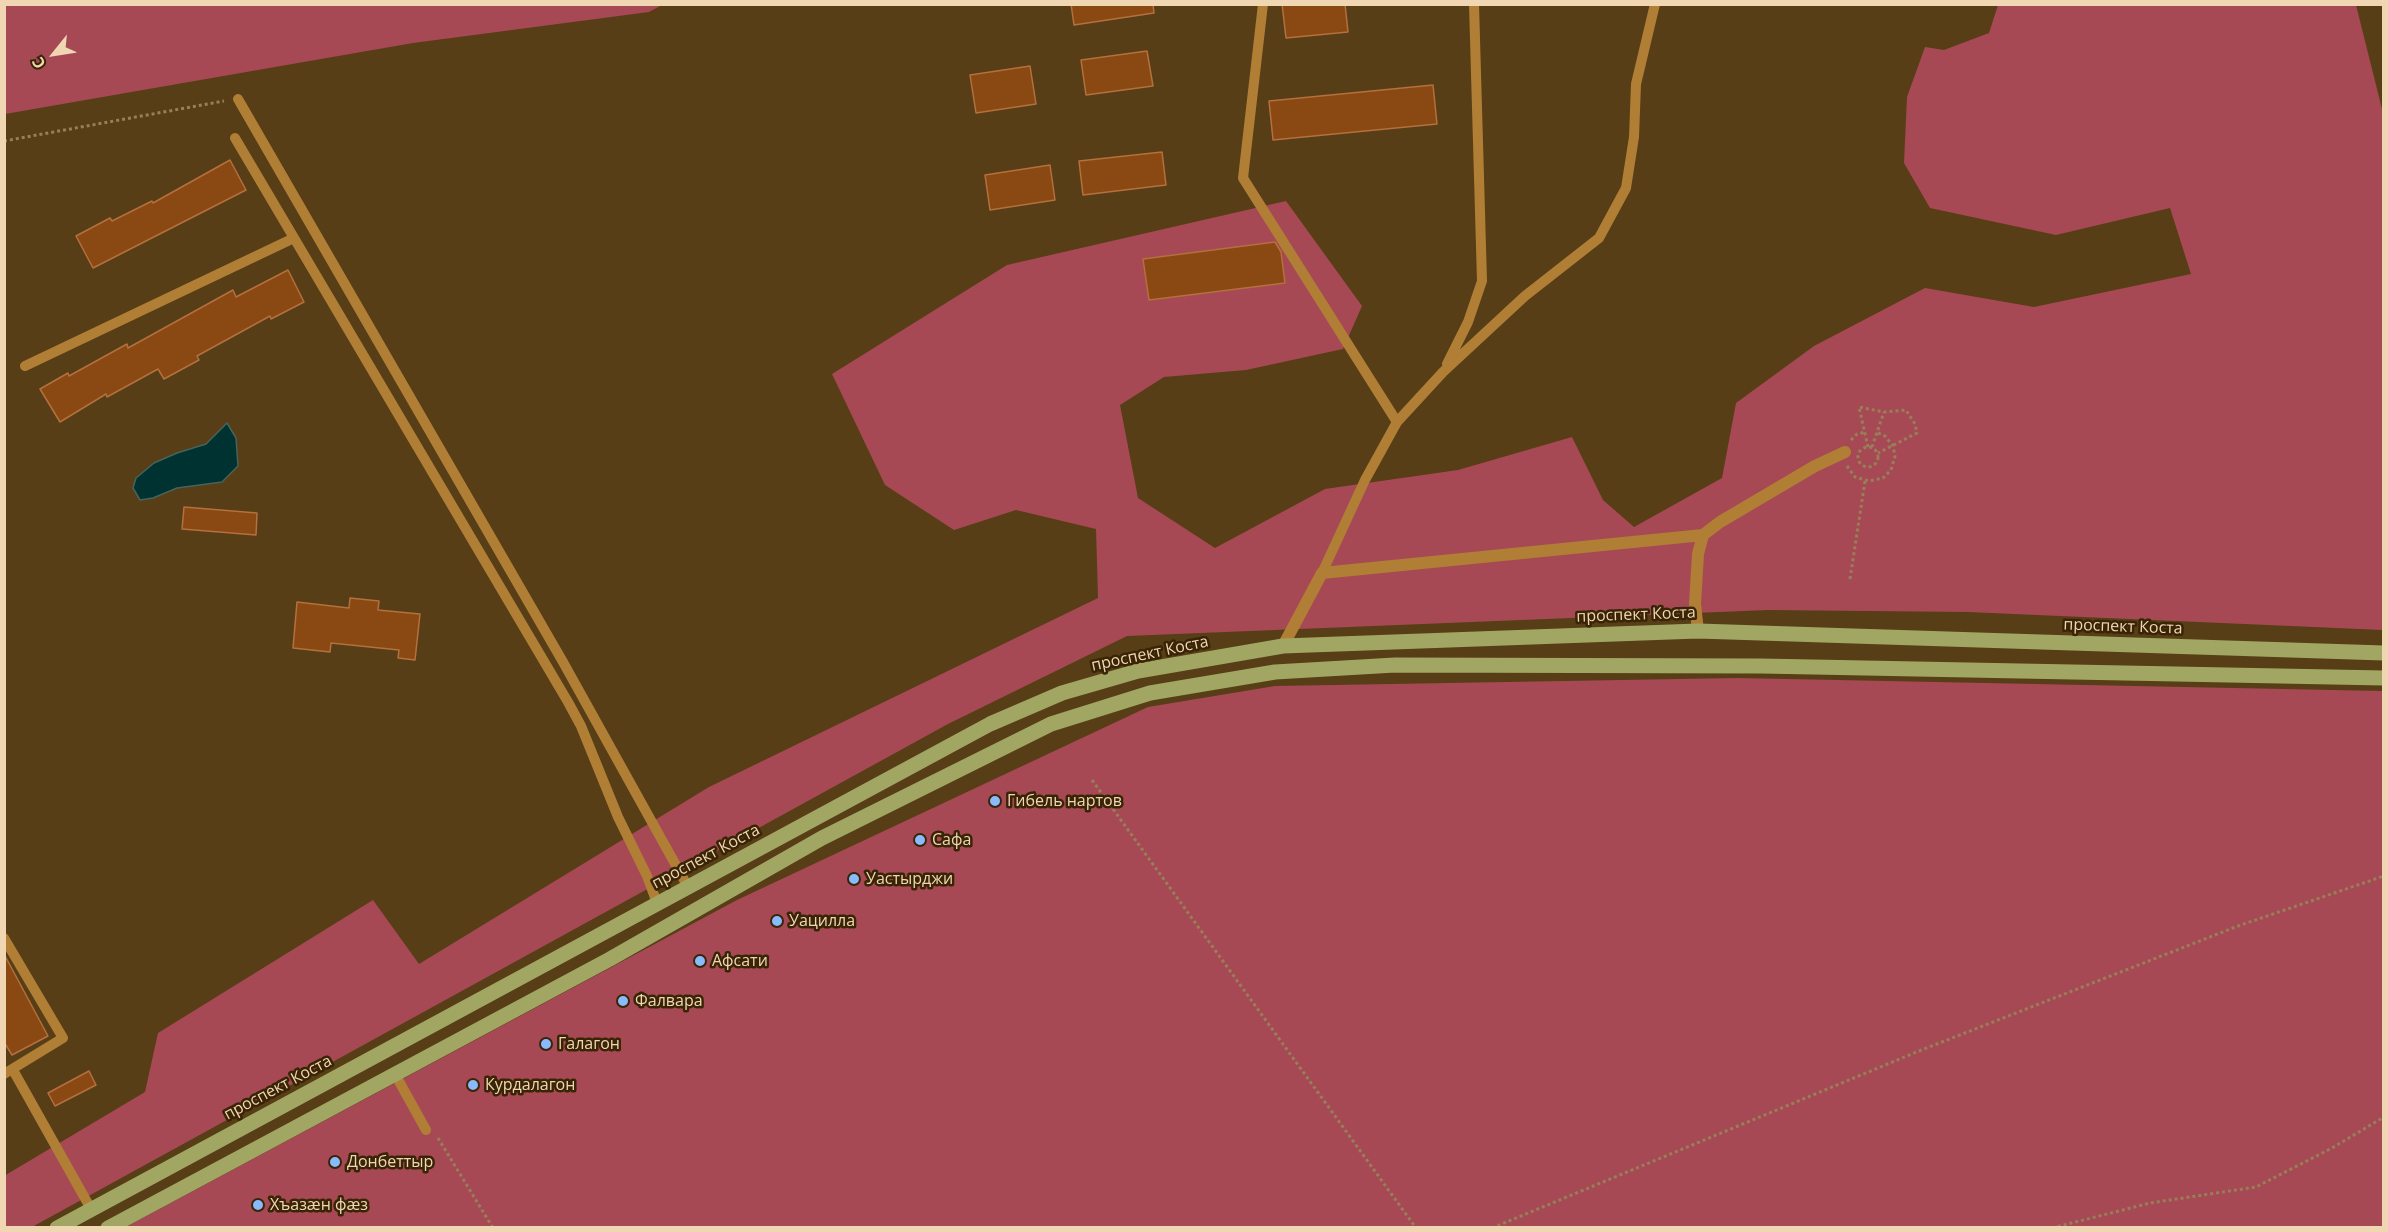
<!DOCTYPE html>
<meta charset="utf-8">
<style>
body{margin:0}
#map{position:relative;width:2388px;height:1232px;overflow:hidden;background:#573e16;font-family:"Open Sans",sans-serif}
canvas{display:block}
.frame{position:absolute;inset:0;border:6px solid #f0d6b3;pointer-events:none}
.north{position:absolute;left:24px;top:24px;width:60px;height:60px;-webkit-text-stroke:4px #392505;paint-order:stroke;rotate:240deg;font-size:16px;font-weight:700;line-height:24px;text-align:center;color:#f0d6b3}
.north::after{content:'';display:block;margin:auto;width:21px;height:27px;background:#f0d6b3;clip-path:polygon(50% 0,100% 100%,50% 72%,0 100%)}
</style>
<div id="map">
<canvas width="2388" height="1232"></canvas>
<div class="frame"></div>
<div class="north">С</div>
</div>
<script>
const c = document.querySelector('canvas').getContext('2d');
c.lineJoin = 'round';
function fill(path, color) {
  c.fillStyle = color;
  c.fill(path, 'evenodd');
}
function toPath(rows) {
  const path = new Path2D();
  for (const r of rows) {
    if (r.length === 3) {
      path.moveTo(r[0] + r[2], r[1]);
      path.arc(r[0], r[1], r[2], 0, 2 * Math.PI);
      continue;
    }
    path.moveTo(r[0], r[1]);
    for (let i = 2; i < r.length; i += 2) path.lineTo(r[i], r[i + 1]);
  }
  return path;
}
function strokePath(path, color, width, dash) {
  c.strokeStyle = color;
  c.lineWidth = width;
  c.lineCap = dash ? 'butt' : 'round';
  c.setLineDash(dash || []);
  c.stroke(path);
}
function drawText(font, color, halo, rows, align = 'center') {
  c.font = font + ' "Open Sans",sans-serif';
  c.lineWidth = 5;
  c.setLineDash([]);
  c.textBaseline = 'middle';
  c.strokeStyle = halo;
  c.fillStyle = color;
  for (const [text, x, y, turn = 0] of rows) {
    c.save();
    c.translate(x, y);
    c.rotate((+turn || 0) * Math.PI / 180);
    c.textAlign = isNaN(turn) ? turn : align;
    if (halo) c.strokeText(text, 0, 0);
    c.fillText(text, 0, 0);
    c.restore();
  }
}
fill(toPath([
 [5,4,662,4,662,5,649,12,413,43,5,114],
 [1998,5,2356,5,2383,113,2383,630,1968,612,1768,610,1127,636,948,724,32,1227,5,1227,4,1176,145,1092,158,1033,373,900,419,964,709,787,1098,598,1096,529,1016,510,954,530,885,485,832,374,1007,265,1286,201,1362,306,1343,349,1246,370,1164,377,1120,405,1138,498,1215,548,1325,489,1458,470,1572,437,1603,500,1634,527,1722,478,1736,403,1814,346,1925,288,2034,307,2191,274,2170,208,2056,235,1930,208,1904,163,1907,97,1925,47,1944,50,1989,33],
 [1737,678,2383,691,2383,1227,124,1228,737,900,1148,707,1275,686]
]), '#a64954');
const water = toPath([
 [227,423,236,438,238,466,222,482,177,488,153,498,140,500,133,488,136,478,154,463,177,453,206,444,227,423]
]);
fill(water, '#003232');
strokePath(water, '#486359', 1.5);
const building = toPath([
 [1071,4,1153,4,1154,13,1074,25,1071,4],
 [1282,4,1345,4,1348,32,1286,38,1282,4],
 [1147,51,1153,86,1086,95,1081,60,1147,51],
 [1030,66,1036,104,976,113,970,75,1030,66],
 [1433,85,1437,124,1273,140,1269,101,1433,85],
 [1162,152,1166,185,1083,195,1079,161,1162,152],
 [230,160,246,190,93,268,76,236,110,218,112,221,152,201,153,203,230,160],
 [1050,165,1055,200,990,210,985,175,1050,165],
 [1275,242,1281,252,1285,283,1149,300,1143,259,1275,242],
 [288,270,304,302,271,319,270,316,197,356,199,360,164,379,158,369,107,397,106,394,60,422,40,389,68,373,69,376,127,344,128,348,233,290,236,297,288,270],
 [184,507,257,513,256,535,182,529,184,507],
 [350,598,379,601,378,610,420,614,415,660,398,658,399,650,331,643,330,652,293,648,297,602,349,608,350,598],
 [4,954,48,1036,12,1055,4,1042,4,954],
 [89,1071,96,1085,55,1106,48,1093,89,1071]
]);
fill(building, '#8a4912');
strokePath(building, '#b4703e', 1.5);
strokePath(toPath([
 [4,141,224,101],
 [1851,440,1857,434,1866,432],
 [1868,457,10],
 [1868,447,1859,407,1884,412,1906,410,1915,424,1917,433,1878,453],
 [1872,447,1884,412],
 [1847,466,1855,477,1869,481,1883,478,1891,470,1895,456,1893,446,1885,436,1878,433],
 [1850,579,1865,481],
 [1092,780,1416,1228],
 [438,1138,493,1228],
 [1492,1228,1919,1051,2238,926,2384,876],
 [2052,1228,2150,1203,2256,1187,2332,1148,2384,1117]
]), '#987f59', 3, [3, 3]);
strokePath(toPath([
 [1263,4,1243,178,1397,422],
 [238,99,563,662,688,887],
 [235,138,568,702,581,726,618,817,647,876,657,903],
 [1447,364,1468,322,1482,281,1474,4],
 [25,366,294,238],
 [1322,573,1365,480,1397,422,1443,372,1525,296,1599,238,1626,188,1634,137,1636,84,1655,4],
 [4,938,63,1038,4,1074],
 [13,1070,91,1209],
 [395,1074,426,1130]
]), '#b07f35', 10);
strokePath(toPath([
 [1698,631,1695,604,1698,554,1703,535,1720,522,1815,466,1845,452],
 [1283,646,1322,573,1703,535]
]), '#b07f35', 12);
strokePath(toPath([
 [57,1228,990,724,1062,693,1138,671,1283,646,1698,631,2384,653],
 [108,1228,610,959,822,838,1051,724,1150,693,1275,672,1395,665,1761,666,2384,678]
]), '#a1a763', 15);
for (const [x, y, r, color] of [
 [995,801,6,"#88bafc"],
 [920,840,6,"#88bafc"],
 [854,879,6,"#88bafc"],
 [777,921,6,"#88bafc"],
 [700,961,6,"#88bafc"],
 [623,1001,6,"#88bafc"],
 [546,1044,6,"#88bafc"],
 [473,1085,6,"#88bafc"],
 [335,1162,6,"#88bafc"],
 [258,1205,6,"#88bafc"]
]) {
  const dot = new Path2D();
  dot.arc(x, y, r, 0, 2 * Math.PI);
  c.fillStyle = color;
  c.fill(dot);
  strokePath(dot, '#392505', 2);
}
drawText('16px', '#f0d6b3', '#392505', [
 ["проспект Коста",1636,615,-2],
 ["проспект Коста",2123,627,2],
 ["проспект Коста",1150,654,-12],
 ["проспект Коста",706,857,-28],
 ["проспект Коста",278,1088,-28]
]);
drawText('16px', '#f0d6b3', '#392505', [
 ["Гибель нартов",1007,801],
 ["Сафа",932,840],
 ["Уастырджи",866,879],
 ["Уацилла",789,921],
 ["Афсати",712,961],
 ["Фалвара",635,1001],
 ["Галагон",558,1044],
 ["Курдалагон",485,1085],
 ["Донбеттыр",347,1162],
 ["Хъазæн фæз",270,1205]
], 'left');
</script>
